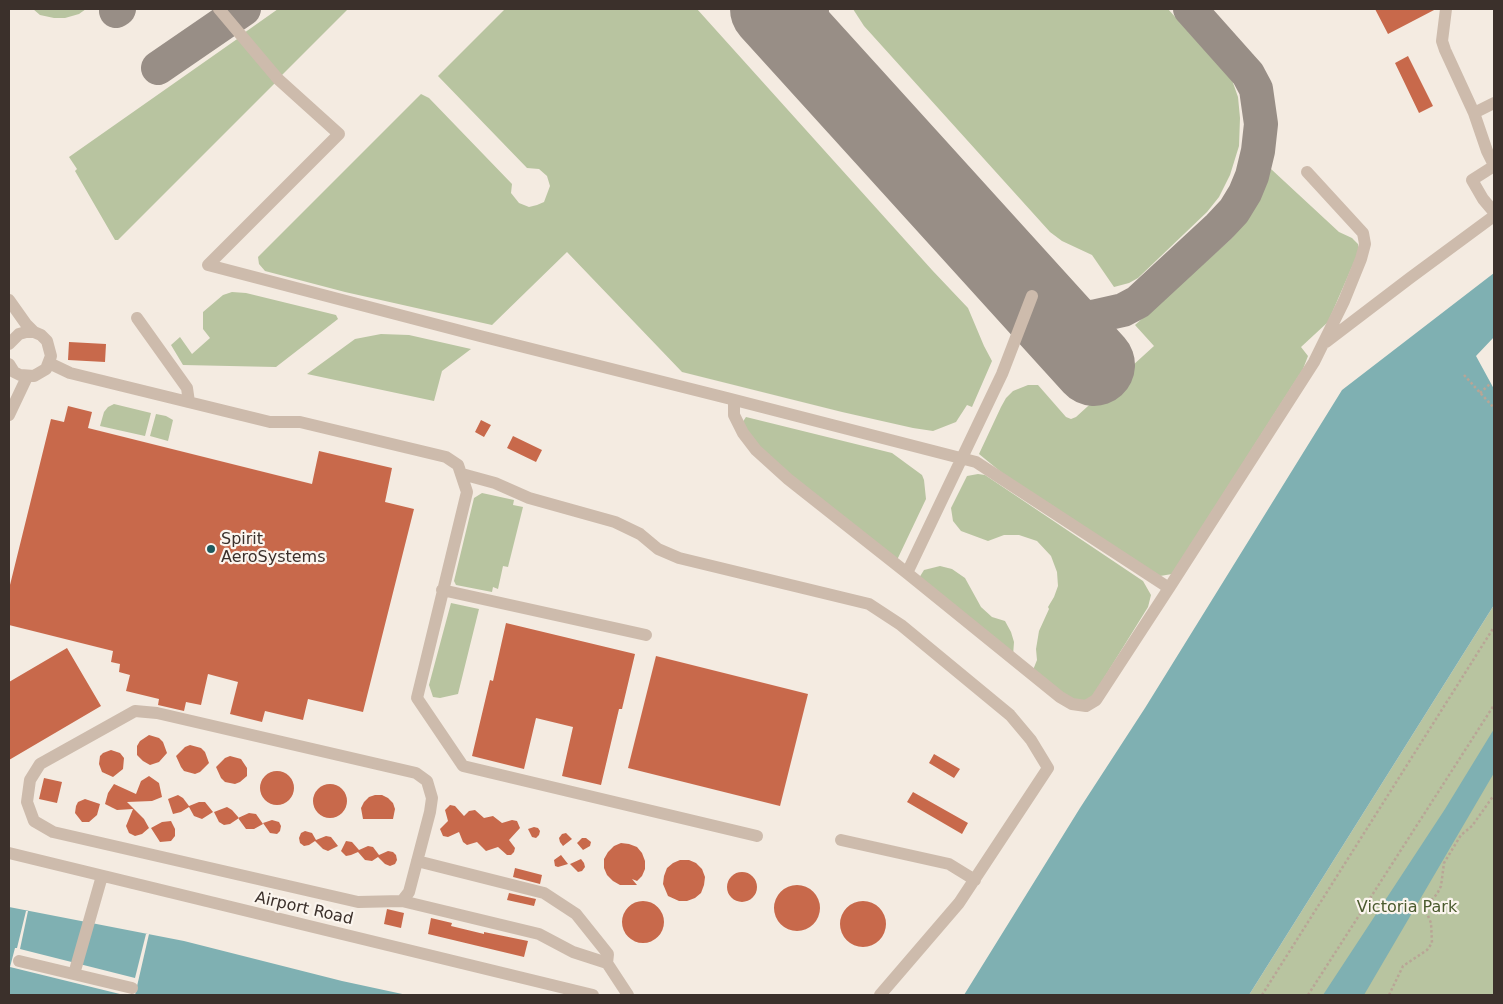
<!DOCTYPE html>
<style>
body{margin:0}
#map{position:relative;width:1503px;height:1004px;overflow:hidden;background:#f4ebe1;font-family:"DejaVu Sans",sans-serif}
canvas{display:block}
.frame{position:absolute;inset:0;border:10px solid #3b302b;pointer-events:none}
</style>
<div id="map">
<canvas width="1503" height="1004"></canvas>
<div class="frame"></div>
</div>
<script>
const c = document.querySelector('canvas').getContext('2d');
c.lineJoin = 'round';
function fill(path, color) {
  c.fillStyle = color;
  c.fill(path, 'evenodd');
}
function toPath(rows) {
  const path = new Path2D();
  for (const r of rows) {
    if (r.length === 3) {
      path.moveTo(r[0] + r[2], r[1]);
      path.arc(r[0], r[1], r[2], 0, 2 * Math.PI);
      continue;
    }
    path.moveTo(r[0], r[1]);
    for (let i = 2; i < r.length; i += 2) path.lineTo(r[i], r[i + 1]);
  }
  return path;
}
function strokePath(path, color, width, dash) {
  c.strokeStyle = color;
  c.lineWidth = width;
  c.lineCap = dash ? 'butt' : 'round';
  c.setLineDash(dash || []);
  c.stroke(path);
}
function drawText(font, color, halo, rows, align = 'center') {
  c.font = font + ' "DejaVu Sans",sans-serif';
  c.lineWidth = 4.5;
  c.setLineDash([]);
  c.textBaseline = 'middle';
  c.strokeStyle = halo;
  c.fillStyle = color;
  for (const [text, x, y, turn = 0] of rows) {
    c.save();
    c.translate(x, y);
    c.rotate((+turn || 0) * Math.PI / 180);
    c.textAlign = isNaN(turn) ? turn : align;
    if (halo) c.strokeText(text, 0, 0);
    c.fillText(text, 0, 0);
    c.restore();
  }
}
fill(toPath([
 [33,9,86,9,79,14,65,18,54,18,40,15],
 [278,9,348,9,281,76,244,33],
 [505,9,697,9,932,270,968,308,984,346,992,361,972,407,967,405,956,422,933,431,913,428,842,412,682,372,567,252,492,325,345,292,265,271,259,264,258,257,421,94,429,98,512,184,511,193,519,203,529,207,537,205,544,202,550,186,547,176,539,169,527,168,438,76],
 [853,9,1168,9,1232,80,1238,97,1240,118,1239,146,1230,175,1219,197,1207,212,1138,278,1129,283,1114,287,1092,255,1062,241,1050,232,864,26],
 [240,37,275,83,118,240,115,240,75,171,77,169,69,157],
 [1271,169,1339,232,1352,238,1358,244,1358,253,1328,322,1301,347,1308,356,1303,369,1172,574,1160,576,1007,477,979,454,1001,407,1006,398,1013,391,1028,385,1038,385,1066,417,1071,419,1076,417,1154,346,1135,325,1232,238,1259,200],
 [232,292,246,293,336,315,338,319,276,367,183,365,171,345,180,337,192,354,210,338,203,329,203,312,223,295],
 [381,334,409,335,471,349,442,371,434,401,307,374,355,339],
 [114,404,151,413,145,436,100,426,104,412,108,407],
 [156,414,166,416,173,420,168,441,150,436],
 [746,417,892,453,922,475,924,480,926,499,897,560,809,493,753,440,742,423],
 [978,474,985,475,1143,581,1151,595,1148,607,1091,699,1082,702,1069,700,1033,670,1037,660,1036,649,1039,631,1049,609,1048,607,1054,597,1058,586,1057,572,1051,556,1037,541,1019,535,1004,535,988,541,961,531,953,521,951,508,967,476],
 [482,493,514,500,513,505,523,507,508,567,503,566,498,589,493,587,492,592,456,585,454,581,474,498],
 [940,566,952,569,965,578,981,607,992,617,1005,621,1011,632,1014,642,1013,656,919,578,924,570],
 [451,603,479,609,458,694,440,698,433,697,429,685],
 [1494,605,1494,995,1249,995]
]), '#b8c4a0');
fill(toPath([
 [1494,273,1494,337,1476,356,1494,389,1494,605,1249,995,964,995,1080,808,1145,708,1342,390],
 [1494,729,1494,773,1364,995,1323,995,1445,809],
 [9,907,184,941,342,981,407,995,9,995]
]), '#7fb0b2');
fill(toPath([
 [26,911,28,911,20,949,135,978,146,934,149,934,135,995,124,995,10,967,15,948,17,948]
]), '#f4ebe1');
strokePath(toPath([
 [812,9,811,24,815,44,825,63,836,78],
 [116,11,119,9],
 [158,68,244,9],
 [1032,296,1053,309,1072,316,1092,317,1123,310,1138,302,1219,227,1234,211,1245,193,1252,176,1258,151,1261,124,1256,89,1248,74,1190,9]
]), '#988e86', 34);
strokePath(toPath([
 [771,9,1094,365]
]), '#988e86', 82);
fill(toPath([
 [1375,9,1436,9,1388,34],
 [1408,56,1433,106,1419,113,1395,63],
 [69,342,106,344,105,362,68,360],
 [68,406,92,412,88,428,312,484,319,451,392,468,385,502,414,509,363,712,308,699,303,720,265,711,262,722,230,714,238,682,208,674,201,705,186,702,184,711,158,705,159,699,126,691,130,675,119,672,120,664,111,662,113,651,9,625,9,589,51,419,64,422],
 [481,420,491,425,484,437,475,432],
 [513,436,542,450,536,462,507,448],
 [506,623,635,654,622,709,619,709,601,785,562,776,573,727,536,718,524,769,472,756,490,680,493,681],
 [67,648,101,706,9,760,9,682],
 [656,656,808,694,780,806,628,768],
 [149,735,159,738,163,742,167,753,159,762,150,765,143,761,137,755,137,746,140,741],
 [190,745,201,748,205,752,209,763,200,772,195,774,184,771,181,767,176,756,185,747],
 [111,750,120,753,124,758,123,769,113,777,102,772,99,764,100,756,103,753],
 [934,754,960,769,954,778,929,763],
 [230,756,241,759,247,768,247,776,240,782,235,784,225,782,221,778,216,767,225,758],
 [277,788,17],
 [149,776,159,783,162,797,152,801,127,802,144,819,149,828,142,834,135,836,129,833,126,826,133,809,117,810,105,804,108,793,114,784,136,794,141,781],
 [44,778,62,782,57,803,39,799],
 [330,801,17],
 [913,792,968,823,962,834,907,802],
 [178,795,183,798,189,806,199,802,205,802,213,812,202,819,194,816,189,807,181,812,173,814,168,799],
 [375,795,382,795,388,798,393,803,395,809,393,819,363,819,361,808,364,802,369,797],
 [85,799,100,804,97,815,89,822,82,822,75,813,76,806,78,802],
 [450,805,455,806,464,816,469,811,475,810,484,818,493,816,502,823,512,820,517,821,520,828,509,840,515,848,514,852,511,855,507,855,498,847,486,851,477,842,467,845,463,842,459,832,448,837,443,836,440,829,448,821,445,810],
 [227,807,232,810,239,818,230,824,224,825,219,822,214,812],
 [249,813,256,814,263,824,254,829,246,829,238,818],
 [272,820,279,822,281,826,280,831,277,834,270,833,263,823],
 [171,821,175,829,175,836,171,841,160,842,151,828,162,822],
 [534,827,538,828,540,831,539,835,536,838,532,837,528,829],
 [305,831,312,833,316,840,326,836,331,837,338,846,328,851,323,849,315,841,309,845,304,846,300,843,299,838,301,833],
 [566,833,572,839,563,846,560,842,559,838,562,834],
 [582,838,586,838,591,842,590,846,583,850,577,843],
 [346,841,352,842,359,850,368,846,373,847,379,855,388,851,393,852,396,855,397,860,395,864,390,866,385,864,378,857,372,861,365,860,358,852,351,855,346,856,341,851],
 [621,843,629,844,637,847,642,853,645,861,645,869,642,876,637,881,632,879,637,885,620,885,613,881,607,875,604,868,604,859,608,852,614,846],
 [561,855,568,864,558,867,555,866,554,860],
 [581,859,584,863,585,867,582,871,578,872,570,864],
 [680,860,689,860,696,863,702,869,705,877,704,885,701,893,695,898,687,901,679,901,668,896,663,884,664,876,667,868,673,863],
 [515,868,542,875,540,884,513,877],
 [742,887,15],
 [797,908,23],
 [509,893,536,899,534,906,507,900],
 [863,924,23],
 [643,922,21],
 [387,909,404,913,401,928,384,924],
 [431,918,452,923,451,926,484,934,484,932,528,941,524,957,428,934]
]), '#c8694b');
strokePath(toPath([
 [1464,375,1494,408],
 [1480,393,1491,383],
 [1262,995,1494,627],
 [1308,995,1494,705],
 [1389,995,1403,966,1427,950,1432,943,1431,923,1426,911,1428,904,1437,894,1441,886,1444,863,1461,835,1472,826,1494,795]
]), '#b9a596', 2.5, [2.5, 2.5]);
strokePath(toPath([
 [219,9,278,79,339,134,208,265,480,336,727,398,976,462,1169,588,1096,700,1086,706,1072,704,1060,697,907,573,788,479,756,450,743,433,734,415,734,400],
 [1446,9,1442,41,1445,50,1474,113,1487,151,1494,165],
 [1474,113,1494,103],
 [1494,166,1472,180,1483,199,1494,212],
 [9,300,26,324,34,332],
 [137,318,187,388,189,402],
 [1326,342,1410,278,1494,216],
 [9,344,19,334,26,332,34,332,41,335,47,341,51,356,46,369,34,376,20,375,14,372,9,364],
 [49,363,70,373,270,422,300,422,446,457,458,465,467,492,417,698,463,766,757,836],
 [9,415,27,377],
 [462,474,495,483,529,498,615,522,640,534,658,549,679,558,869,604,901,625,1010,715,1031,740,1048,768,959,903,880,995],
 [907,573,1002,374,1032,296],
 [1169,588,1314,362,1344,301,1361,259,1365,244,1363,233,1307,172],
 [442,590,646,635],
 [841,840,949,864,975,880],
 [9,853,593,995],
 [417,861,544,893,576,914,608,954,607,963],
 [402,901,409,892,430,812,432,798,427,781,416,773,157,713,135,711,40,764,30,780,27,802,34,821,53,832,358,902,402,901,539,934,573,952,607,963,628,995],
 [19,961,132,988],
 [74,974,102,876]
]), '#cdbbac', 12);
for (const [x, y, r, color] of [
 [211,549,5,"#1f5a5e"]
]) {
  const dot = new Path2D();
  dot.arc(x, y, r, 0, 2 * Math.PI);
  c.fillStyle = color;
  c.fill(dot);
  strokePath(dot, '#fbf5ee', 2);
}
drawText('16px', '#3b302b', '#fbf5ee', [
 ["Spirit",221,540],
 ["AeroSystems",221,558]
], 'left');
drawText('16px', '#4a5a2e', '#fbf5ee', [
 ["Victoria Park",1407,908]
]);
drawText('16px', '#3b302b', '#fbf5ee', [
 ["Airport Road",304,909,13]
]);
</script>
